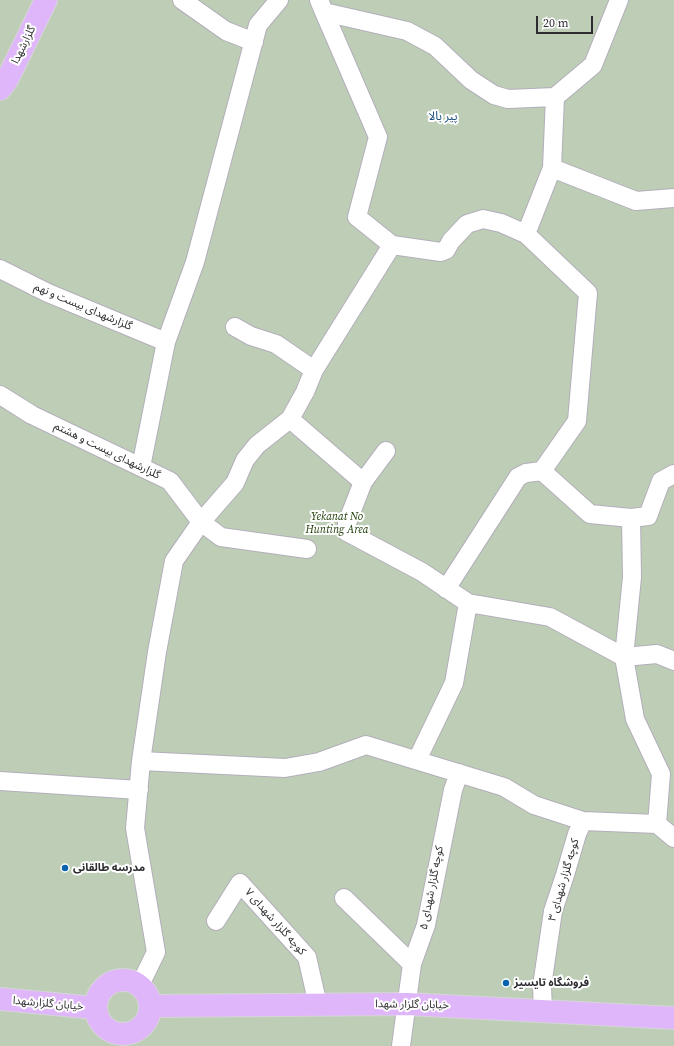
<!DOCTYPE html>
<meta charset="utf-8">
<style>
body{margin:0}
#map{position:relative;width:674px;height:1046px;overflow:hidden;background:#f9f5ff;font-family:"Source Serif 4",serif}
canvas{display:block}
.scale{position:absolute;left:536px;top:16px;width:57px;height:18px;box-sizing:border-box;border:2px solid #2d2c30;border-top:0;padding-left:5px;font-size:12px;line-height:14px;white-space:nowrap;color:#2d2c30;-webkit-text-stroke:3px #fff;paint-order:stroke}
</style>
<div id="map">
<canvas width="674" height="1046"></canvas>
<div class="scale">20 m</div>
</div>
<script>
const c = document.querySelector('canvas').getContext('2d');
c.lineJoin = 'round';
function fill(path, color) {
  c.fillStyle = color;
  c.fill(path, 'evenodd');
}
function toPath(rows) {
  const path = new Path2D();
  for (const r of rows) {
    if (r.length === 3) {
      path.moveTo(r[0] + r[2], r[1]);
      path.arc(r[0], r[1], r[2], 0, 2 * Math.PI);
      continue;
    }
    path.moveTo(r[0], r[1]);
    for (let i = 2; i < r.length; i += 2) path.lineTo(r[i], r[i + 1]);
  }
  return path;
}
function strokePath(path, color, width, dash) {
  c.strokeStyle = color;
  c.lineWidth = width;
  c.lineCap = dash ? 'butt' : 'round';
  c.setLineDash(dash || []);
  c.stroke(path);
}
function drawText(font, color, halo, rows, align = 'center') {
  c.font = font + ' "Source Serif 4","Noto Sans Arabic",serif';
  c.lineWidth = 4;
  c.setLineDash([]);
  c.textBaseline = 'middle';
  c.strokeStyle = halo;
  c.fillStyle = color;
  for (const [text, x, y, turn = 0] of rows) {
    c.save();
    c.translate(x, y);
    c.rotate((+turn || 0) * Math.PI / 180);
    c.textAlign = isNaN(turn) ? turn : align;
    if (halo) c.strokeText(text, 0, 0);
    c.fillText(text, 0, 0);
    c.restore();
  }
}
fill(toPath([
 [0,0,674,0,674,1046,0,1046]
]), '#beceb6');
const minor = toPath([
 [182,0,226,31,254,42],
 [319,0,324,12,407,31,435,46,471,80,494,95,508,99,555,97],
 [324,12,378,137,357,217,392,245,441,252,446,250,451,241,467,224,483,219,501,223,526,234,588,293,577,421,542,471,590,514,631,518],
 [552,168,555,97,593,65,619,0],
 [526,234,552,168,636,201,674,198],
 [392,245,314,370,305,392,290,419,257,445,245,460,235,483,201,522,174,561,157,652,141,761,285,768,319,762,366,745,504,787,534,805,583,821,657,824,674,838],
 [0,269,48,293,166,342],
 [235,327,251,336,276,344,314,370],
 [0,395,32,415,170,481,201,522,221,537,307,549],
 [290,419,363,482],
 [386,451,363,482,347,523,347,532,422,572,468,603,550,617,624,657,657,654,674,661],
 [141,467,166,342,195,262,258,25,279,0],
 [446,589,518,477,526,473,542,471],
 [417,760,454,683,468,603],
 [0,781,139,790],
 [657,824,661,774,635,719,624,657,632,577,631,518,648,516,661,481,674,474],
 [344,898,412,964],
 [216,921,240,883,307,957,318,1005],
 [140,985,156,952,135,828,141,761],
 [543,1011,542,986,553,911,565,875,577,834,583,821],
 [401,1046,412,964,426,925,453,790,459,773]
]);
const major = toPath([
 [0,89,7,80,46,0],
 [123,1007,27],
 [0,999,96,1008],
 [151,1006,407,1004,674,1018]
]);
strokePath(minor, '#b2aeba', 20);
strokePath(major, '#d5d5d6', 24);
strokePath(minor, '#fff', 18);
strokePath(major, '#e0b6fa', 22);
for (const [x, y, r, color] of [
 [65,868,4,"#0763b0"],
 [506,983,4,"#0763b0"]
]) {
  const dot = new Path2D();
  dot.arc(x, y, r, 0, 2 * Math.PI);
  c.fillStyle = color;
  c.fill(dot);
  strokePath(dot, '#fff', 1.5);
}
drawText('11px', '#2d2c30', '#fff', [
 ["گلزارشهدا",24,45,-64],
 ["گلزارشهدای بیست و نهم",83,307,23],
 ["گلزارشهدای بیست و هشتم",107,451,26],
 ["کوچه گلزار شهدای ۳",564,880,-74],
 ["کوچه گلزار شهدای ۵",432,888,-79],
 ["کوچه گلزار شهدای ۷",275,922,48],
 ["خیابان گلزارشهدا",48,1004,5],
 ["خیابان گلزار شهدا",412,1005,1]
]);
drawText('italic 11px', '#203e07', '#fff', [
 ["Yekanat No",337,517],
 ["Hunting Area",337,530]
]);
drawText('bold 11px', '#2d2c30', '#fff', [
 ["مدرسه طالقانی",73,868],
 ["فروشگاه تایسیز",514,983]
], 'left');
drawText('12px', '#1c4e80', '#fff', [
 ["پیر بالا",443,117]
]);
</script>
